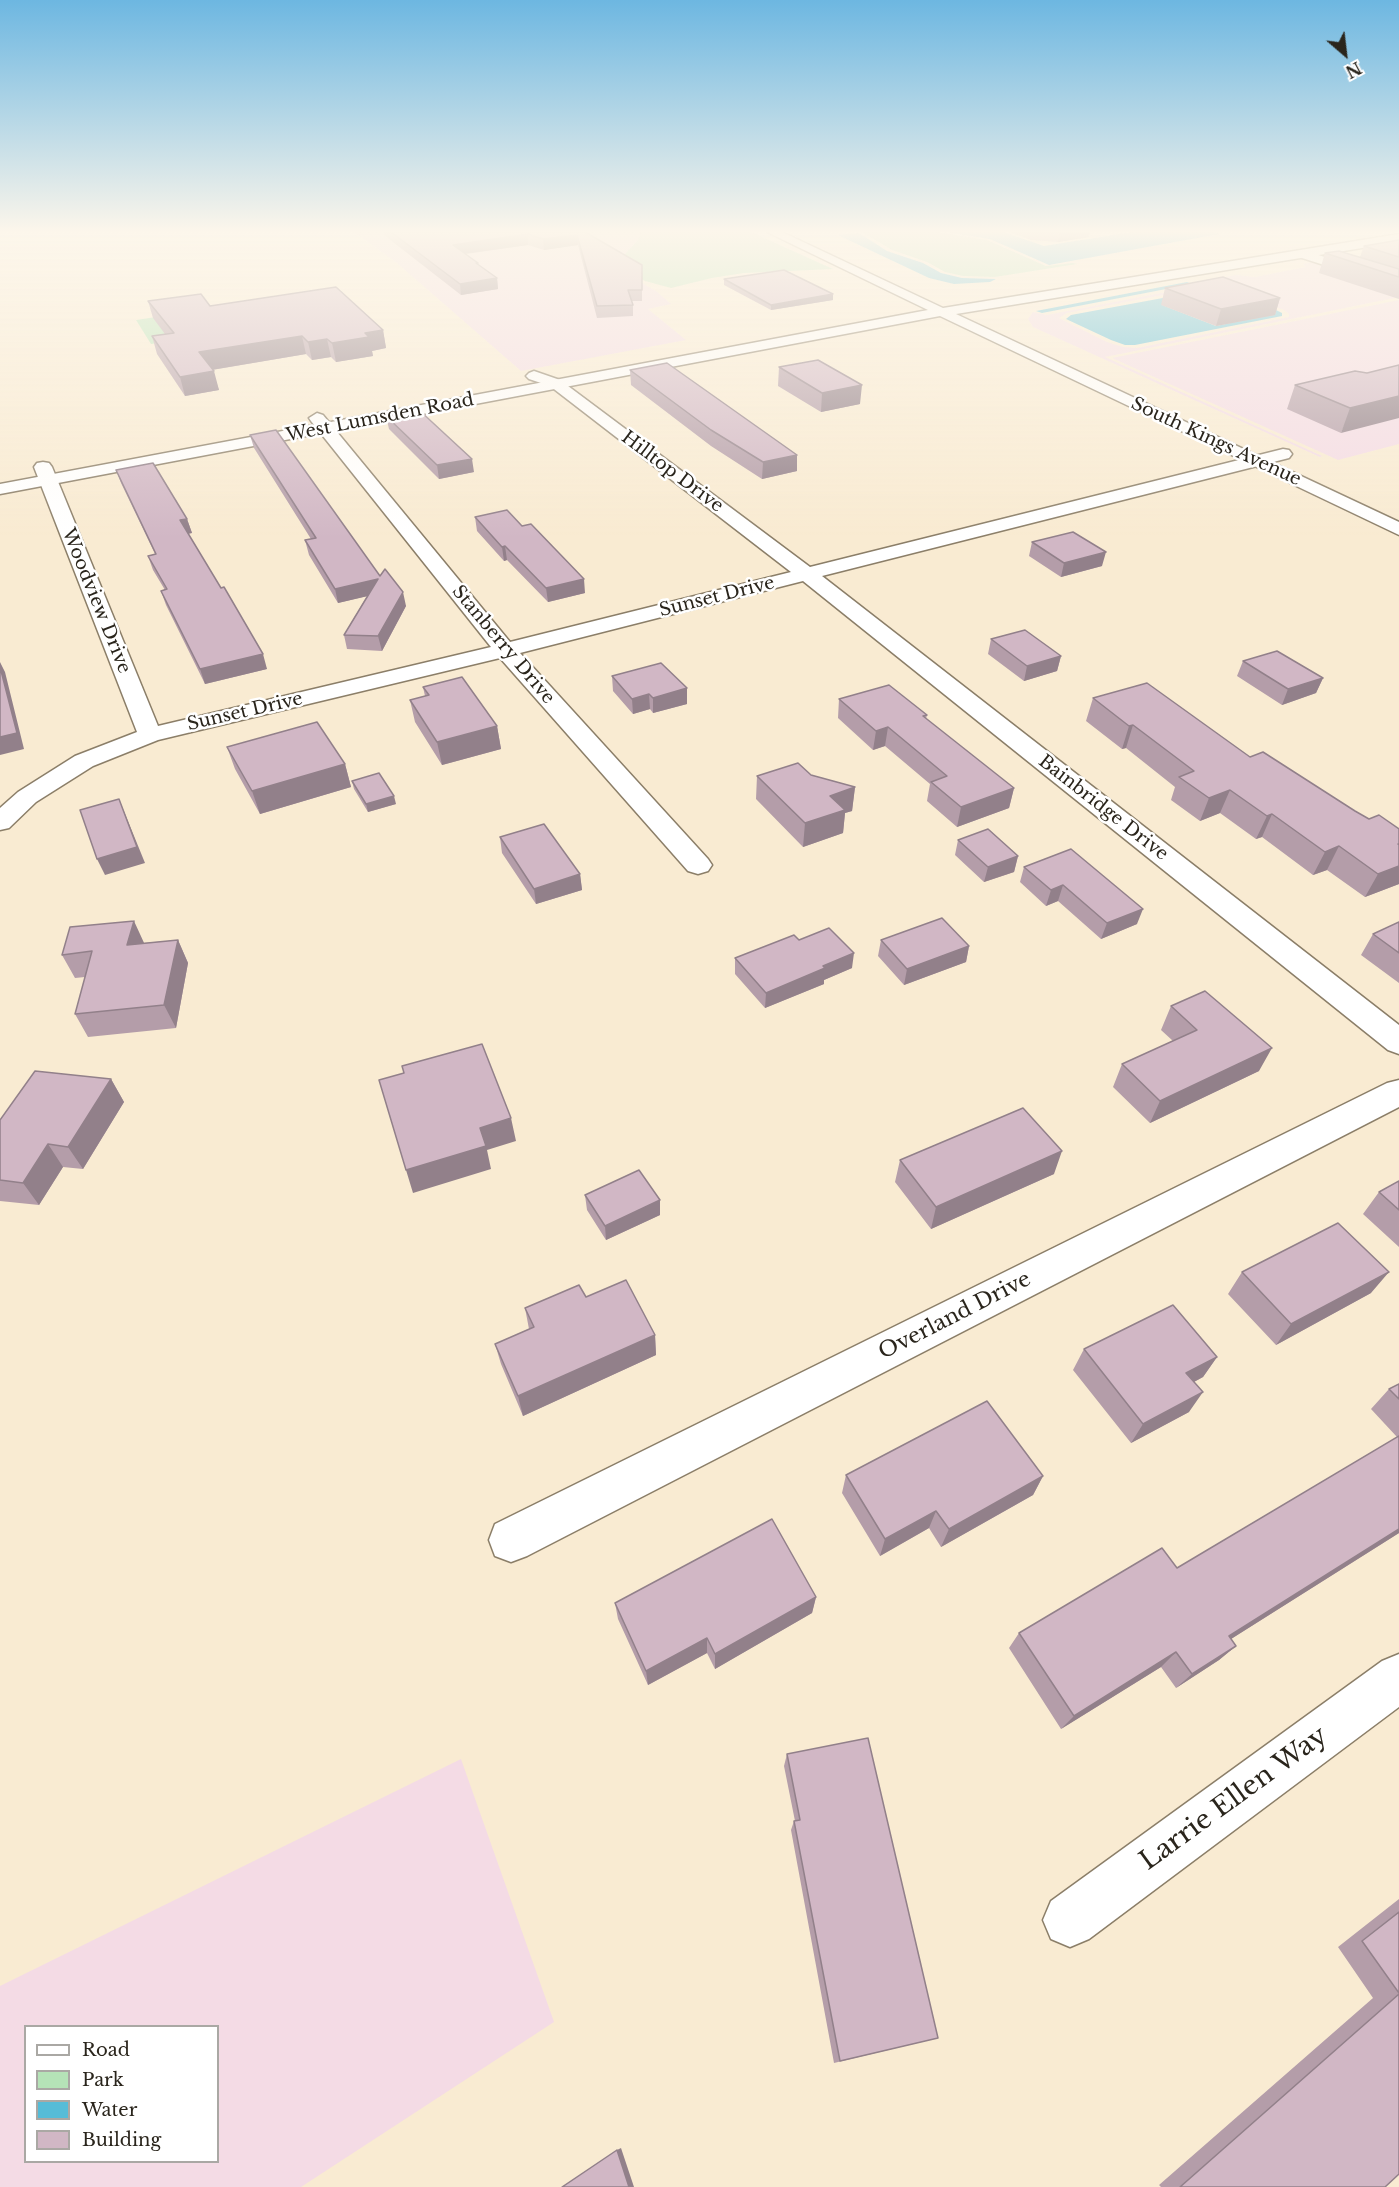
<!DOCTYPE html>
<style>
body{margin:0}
#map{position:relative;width:1399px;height:2187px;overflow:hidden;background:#f9ebd2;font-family:"Libre Baskerville",serif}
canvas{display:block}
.legend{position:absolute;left:24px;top:2025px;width:195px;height:138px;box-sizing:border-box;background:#fff;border:2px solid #aaa8a4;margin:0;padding:8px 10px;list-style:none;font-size:18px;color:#2a251c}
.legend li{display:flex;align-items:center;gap:12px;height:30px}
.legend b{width:30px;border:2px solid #aaa8a4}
.north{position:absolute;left:1315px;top:24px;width:60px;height:60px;-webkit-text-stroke:4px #fff;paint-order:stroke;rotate:152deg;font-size:16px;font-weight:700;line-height:24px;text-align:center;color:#2a251c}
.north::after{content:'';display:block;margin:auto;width:21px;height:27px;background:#2a251c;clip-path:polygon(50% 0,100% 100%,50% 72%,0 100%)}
</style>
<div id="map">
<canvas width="1399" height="2187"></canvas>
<ul class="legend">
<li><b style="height:8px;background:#fff"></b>Road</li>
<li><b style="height:16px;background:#b5e3b7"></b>Park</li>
<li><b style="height:16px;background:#56bcd7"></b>Water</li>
<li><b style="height:16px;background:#d1b7c5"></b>Building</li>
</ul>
<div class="north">N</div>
</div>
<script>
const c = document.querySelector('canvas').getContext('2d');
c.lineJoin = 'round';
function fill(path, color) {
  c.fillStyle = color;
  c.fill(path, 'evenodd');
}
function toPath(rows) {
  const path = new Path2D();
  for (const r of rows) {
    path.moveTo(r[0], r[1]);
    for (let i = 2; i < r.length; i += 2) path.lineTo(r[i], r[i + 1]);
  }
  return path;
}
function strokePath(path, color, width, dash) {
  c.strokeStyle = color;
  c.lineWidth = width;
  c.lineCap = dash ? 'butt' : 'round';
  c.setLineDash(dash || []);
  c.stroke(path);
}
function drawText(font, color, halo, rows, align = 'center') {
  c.font = font + ' "Libre Baskerville",serif';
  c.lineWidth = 5;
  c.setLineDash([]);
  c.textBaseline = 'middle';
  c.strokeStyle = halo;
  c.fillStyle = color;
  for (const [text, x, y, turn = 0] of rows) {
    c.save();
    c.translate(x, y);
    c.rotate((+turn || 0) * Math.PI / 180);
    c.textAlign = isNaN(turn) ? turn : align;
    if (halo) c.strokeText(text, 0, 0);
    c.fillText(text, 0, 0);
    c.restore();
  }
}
fill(toPath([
 [354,232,641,232,638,240,626,253,633,278,656,291,671,304,648,309,686,340,521,371,397,263],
 [1318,261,1399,297,1105,357,1322,456,1320,457,1033,327,1028,319,1033,312,1047,315,1197,286,1195,282,1236,275,1255,277,1306,267,1303,264],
 [1201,288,1231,291,1284,310,1289,314,1289,317,1137,348,1123,347,1107,342,1059,318,1067,313],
 [1399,300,1399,444,1338,460,1112,358],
 [461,1759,554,2022,301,2187,0,2187,0,1986],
 [26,2026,218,2026,218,2162,26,2162]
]), '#f4dbe5');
fill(toPath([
 [641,232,751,232,833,269,744,273,712,278,671,288,645,281,619,265,626,253,638,240],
 [862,232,937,232,987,240,1046,266,1073,263,1077,264,995,277,963,276,945,272,927,262,892,250],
 [176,314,204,337,151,344,136,320]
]), '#b5e3b7');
fill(toPath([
 [947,232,1003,232,1044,246,1132,232,1215,232,1219,234,1049,265,990,239],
 [859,233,887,251,923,263,941,273,962,278,996,279,990,282,954,284,929,278,838,235],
 [1187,282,1192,284,1042,313,1036,311],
 [1206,290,1274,309,1282,313,1282,316,1135,345,1125,345,1111,340,1066,319,1071,315],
 [1162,305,1273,314,1216,326]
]), '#56bcd7');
const minor = toPath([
 [1303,250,1399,281,1399,289,1299,257,1297,254,1299,251,1303,250],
 [534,371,560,380,810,567,1283,449,1289,450,1292,454,1289,458,822,576,1399,1025,1399,1054,1388,1050,803,581,520,653,708,859,712,865,708,871,698,874,688,871,500,658,158,740,93,766,36,802,9,828,0,830,0,808,18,792,75,756,137,732,34,467,37,463,43,462,49,463,52,467,158,726,491,647,311,421,309,418,317,413,323,415,510,642,791,572,550,386,529,379,526,376,529,373,534,371],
 [1399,1080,1399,1107,527,1556,511,1562,495,1556,489,1540,495,1524,1387,1083,1399,1080],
 [1399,1654,1399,1707,1089,1939,1070,1947,1051,1939,1043,1920,1051,1901,1382,1661,1399,1654]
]);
const secondary = toPath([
 [767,232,782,232,943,308,1399,234,1399,242,956,314,1399,522,1399,535,940,316,0,494,0,484,928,310,767,232]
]);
strokePath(minor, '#8b7e68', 3);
strokePath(secondary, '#8b7e68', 3);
fill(minor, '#fff');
fill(secondary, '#fff');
fill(toPath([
 [383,232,585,232,642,265,642,301,631,301,633,305,633,316,597,318,578,245,544,250,528,245,466,254,478,265,497,278,498,289,461,295,384,235],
 [1010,232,1090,232,1089,237,1058,242,1031,240],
 [1399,240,1399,299,1319,273,1325,253,1360,257,1364,246],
 [724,279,833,300,771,310,724,285],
 [1165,288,1280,298,1275,315,1216,326,1161,305],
 [148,301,210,306,383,330,386,348,372,351,373,356,336,362,331,357,312,360,306,354,212,370,219,390,185,396,157,354,152,336,165,334,153,318],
 [779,367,860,404,821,412,778,386],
 [630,370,797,455,797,471,762,479,711,446,631,385],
 [1367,373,1341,433,1287,409,1295,385],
 [386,416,474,472,439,479,389,429],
 [250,435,380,576,406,606,382,651,347,649,344,635,367,596,338,603,309,555,305,540,311,539,254,448],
 [116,470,187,519,192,533,188,534,267,669,205,684,166,605,161,591,165,590,153,570,148,556,155,554,121,483],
 [475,517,585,593,548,602,507,560,504,561,477,531],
 [1032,542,1102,566,1061,577,1029,556],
 [991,639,1061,656,1057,671,1024,681,988,654],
 [1243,661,1323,678,1316,693,1282,705,1237,676],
 [612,676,687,688,687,704,653,713,650,709,633,714,613,691],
 [1147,683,1399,884,1365,897,1327,870,1313,875,1262,837,1256,839,1220,813,1200,821,1171,800,1175,787,1126,748,1122,749,1086,721,1093,698],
 [423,687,497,726,501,749,442,765,415,722,410,700,425,696],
 [839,699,927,715,926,719,1014,788,1009,808,957,827,927,801,930,784,885,746,873,750,838,718],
 [227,747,345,764,351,787,260,814,235,769],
 [811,775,855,787,852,811,845,813,843,833,803,847,756,799,757,776],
 [352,781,396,804,368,812,354,789],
 [500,837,580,874,582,890,536,904,502,853],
 [958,840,1018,856,1014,872,984,882,955,855],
 [1071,849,1137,924,1101,939,1058,901,1046,906,1020,882,1024,867],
 [1399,922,1399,983,1361,955,1373,934],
 [178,940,188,963,176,1028,88,1037,75,1014,85,977,75,978,62,955,144,943],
 [799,940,852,968,824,980,824,984,765,1008,735,974,735,958],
 [881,940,969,946,966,962,904,985,878,956],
 [1171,1006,1259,1071,1150,1123,1113,1087,1122,1064,1173,1041,1161,1030],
 [111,1079,124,1102,83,1169,63,1167,39,1205,0,1201,0,1120],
 [900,1160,1054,1174,931,1229,895,1182],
 [1399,1181,1399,1247,1363,1214,1379,1192],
 [585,1195,660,1215,606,1240,587,1210],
 [1242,1272,1371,1293,1276,1345,1228,1294],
 [586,1297,655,1335,656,1355,523,1416,501,1364,495,1344,529,1329,525,1308],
 [1084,1349,1217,1357,1203,1377,1194,1382,1189,1412,1131,1443,1073,1370],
 [1399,1384,1399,1533,1231,1639,1236,1646,1219,1660,1176,1688,1161,1667,1061,1729,1009,1648,1019,1633,1177,1568,1397,1437,1371,1409,1389,1389],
 [846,1475,1043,1476,1033,1495,941,1547,929,1528,880,1556,842,1493],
 [816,1597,812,1613,715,1669,707,1653,648,1685,618,1619,615,1603],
 [787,1754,938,2038,834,2063,791,1830,794,1821,795,1821,784,1766],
 [1399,1899,1399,2174,1385,2187,1161,2187,1159,2185,1373,1998,1338,1947]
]), '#b49da9');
fill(toPath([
 [1060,232,1090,232,1089,237,1058,242],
 [528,234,528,245,455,255,453,245],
 [577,235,578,245,544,250,543,239],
 [497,278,498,289,461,295,460,284],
 [833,294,833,300,771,310,771,305],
 [1280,298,1275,315,1216,326,1221,309],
 [383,330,386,348,372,351,373,356,336,362,332,343,365,333],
 [302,336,306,354,205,371,199,352],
 [327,339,331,357,312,360,308,342],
 [214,371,219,390,185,396,180,377],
 [862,385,860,404,821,412,822,393],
 [1399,396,1399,418,1341,433,1350,408],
 [797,455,797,471,762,479,763,462],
 [472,459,474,472,439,479,437,465],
 [187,519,192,533,185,534,180,520],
 [505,546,507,560,504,561,502,547],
 [1106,552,1102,566,1061,577,1064,563],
 [378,579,381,593,338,603,335,589],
 [584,579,585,593,548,602,546,588],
 [403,592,406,606,382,651,378,636],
 [263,654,267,669,205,684,200,669],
 [1061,656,1057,671,1024,681,1027,666],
 [0,662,5,672,24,749,0,755],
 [1323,678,1316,693,1282,705,1288,689],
 [687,688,687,704,653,713,653,698],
 [649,694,650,709,633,714,632,699],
 [1133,725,1126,748,1122,749,1129,726],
 [497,726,501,749,442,765,437,742],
 [888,727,885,746,873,750,876,731],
 [345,764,351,787,260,814,252,791],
 [855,787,852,811,845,813,843,833,803,847,805,823,830,796],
 [1014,788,1009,808,957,827,961,807],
 [1230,790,1220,813,1200,821,1209,798],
 [394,796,396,804,368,812,366,804],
 [119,799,145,863,105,875,97,859],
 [1272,814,1262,837,1256,839,1267,816],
 [1339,846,1327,870,1313,875,1325,852],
 [1018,856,1014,872,984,882,988,867],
 [1399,866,1399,884,1365,897,1378,874],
 [580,874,582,890,536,904,534,889],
 [1063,885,1058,901,1046,906,1051,890],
 [1143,909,1137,924,1101,939,1107,923],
 [134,921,145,945,127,945],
 [178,940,188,963,176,1028,164,1005],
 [969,946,966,962,904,985,907,969],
 [854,953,852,968,824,980,824,984,765,1008,766,993,823,966],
 [1272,1048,1259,1071,1150,1123,1160,1101],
 [111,1079,124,1102,83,1169,68,1147],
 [511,1118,516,1141,487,1150,491,1169,413,1193,406,1170,480,1128],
 [48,1144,63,1167,39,1205,23,1183],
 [1062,1151,1054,1174,931,1229,936,1207],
 [660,1200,660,1215,606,1240,605,1226],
 [1389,1272,1371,1293,1276,1345,1291,1324],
 [655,1335,656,1355,523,1416,518,1396],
 [1217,1357,1203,1377,1173,1393,1186,1373],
 [1203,1392,1189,1412,1131,1443,1143,1424],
 [1043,1476,1033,1495,941,1547,949,1529],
 [936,1511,929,1528,880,1556,885,1539],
 [1399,1529,1399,1533,1212,1651,1229,1636],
 [816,1597,812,1613,715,1669,715,1654],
 [707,1638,707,1653,648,1685,646,1671],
 [1236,1646,1219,1660,1176,1688,1192,1674],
 [1176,1652,1161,1667,1061,1729,1074,1716],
 [621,2148,634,2187,629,2187,617,2150]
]), '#92808a');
const building = toPath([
 [391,232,585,232,642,265,642,290,628,290,633,305,597,306,577,235,543,239,528,234,453,245,478,263,476,263,497,278,460,284,391,232],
 [1399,240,1399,257,1364,246,1399,240],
 [1339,251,1399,269,1399,277,1325,253,1339,251],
 [784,270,833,294,771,305,724,279,784,270],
 [1223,277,1280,298,1221,309,1165,288,1223,277],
 [336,287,383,330,365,333,369,337,332,343,327,339,308,342,302,336,199,352,214,371,180,377,152,336,174,333,148,301,201,294,210,306,336,287],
 [818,360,862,385,822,393,779,367,818,360],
 [667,363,797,455,763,462,711,430,630,370,667,363],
 [1399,365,1399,396,1350,408,1295,385,1355,371,1367,373,1399,365],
 [419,410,472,459,437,465,386,416,419,410],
 [276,430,380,576,385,569,403,592,378,636,344,635,378,579,335,589,305,540,316,538,250,435,276,430],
 [153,463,187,519,180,520,221,588,224,587,263,654,200,669,161,591,167,589,148,556,156,554,116,470,153,463],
 [507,510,522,526,531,524,584,579,546,588,505,546,502,547,475,517,507,510],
 [1073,532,1106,552,1064,563,1032,542,1073,532],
 [1025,630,1061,656,1027,666,991,639,1025,630],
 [1277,651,1323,678,1288,689,1243,661,1277,651],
 [661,663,687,688,653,698,649,694,632,699,612,676,661,663],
 [0,667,17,733,0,737,0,667],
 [462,677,497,726,437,742,410,700,429,695,423,687,462,677],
 [1147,683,1250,757,1263,752,1355,811,1369,819,1379,815,1399,829,1399,844,1398,844,1399,845,1399,866,1378,874,1339,846,1325,852,1272,814,1267,816,1230,790,1209,798,1179,777,1194,771,1133,725,1129,726,1093,698,1147,683],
 [889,685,927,715,923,716,1014,788,961,807,931,782,947,776,888,727,876,731,839,699,889,685],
 [317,722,345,764,252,791,227,747,317,722],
 [798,763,811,775,855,787,830,796,845,810,805,823,757,776,798,763],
 [379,773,394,796,366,804,352,781,379,773],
 [119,799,137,847,97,859,80,810,119,799],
 [544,824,580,874,534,889,500,837,544,824],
 [988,829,1018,856,988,867,958,840,988,829],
 [1071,849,1143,909,1107,923,1063,885,1051,890,1024,867,1071,849],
 [942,918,969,946,907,969,881,940,942,918],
 [134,921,127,945,178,940,164,1005,75,1014,92,951,62,955,70,927,134,921],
 [1399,922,1399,953,1373,934,1399,922],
 [829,928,854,953,823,966,825,968,766,993,735,958,794,935,799,940,829,928],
 [1205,991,1272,1048,1160,1101,1122,1064,1197,1030,1171,1006,1205,991],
 [482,1044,511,1118,480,1128,486,1146,406,1170,379,1080,404,1073,402,1066,482,1044],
 [35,1071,111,1079,68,1147,48,1144,23,1183,0,1180,0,1120,35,1071],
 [1023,1108,1062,1151,936,1207,900,1160,1023,1108],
 [639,1170,660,1200,605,1226,585,1195,639,1170],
 [1399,1181,1399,1210,1379,1192,1399,1181],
 [1338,1223,1389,1272,1291,1324,1242,1272,1338,1223],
 [626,1280,655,1335,518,1396,495,1344,534,1327,525,1308,579,1285,586,1297,626,1280],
 [1173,1305,1217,1357,1186,1373,1203,1392,1143,1424,1084,1349,1173,1305],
 [1399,1384,1399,1399,1389,1389,1399,1384],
 [987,1401,1043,1476,949,1529,936,1511,885,1539,846,1475,987,1401],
 [1399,1436,1399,1529,1229,1636,1236,1646,1192,1674,1176,1652,1074,1716,1019,1633,1162,1548,1177,1568,1399,1436],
 [772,1519,816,1597,715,1654,707,1638,646,1671,615,1603,772,1519],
 [868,1738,938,2038,840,2061,794,1821,800,1820,787,1754,868,1738],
 [1399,1912,1399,1993,1362,1941,1399,1912],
 [1399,1994,1399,2174,1385,2187,1180,2187,1399,1994],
 [617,2150,629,2187,562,2187,617,2150]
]);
fill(building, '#d1b7c5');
strokePath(building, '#92808a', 1.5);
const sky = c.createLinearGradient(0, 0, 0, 538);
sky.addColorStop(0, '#6db7e1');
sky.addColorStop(0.43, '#fcf6eb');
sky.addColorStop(1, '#fcf6eb00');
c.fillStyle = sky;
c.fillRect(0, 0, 1399, 538);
drawText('18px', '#2a251c', '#fff', [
 ["West Lumsden Road",380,418,-11],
 ["South Kings Avenue",1216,442,25],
 ["Hilltop Drive",672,472,37],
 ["Sunset Drive",717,597,-14],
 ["Woodview Drive",96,601,68],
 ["Stanberry Drive",503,645,50],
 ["Sunset Drive",245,712,-13],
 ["Bainbridge Drive",1103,808,38]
]);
drawText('21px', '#2a251c', '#fff', [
 ["Overland Drive",955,1316,-27]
]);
drawText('26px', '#2a251c', '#fff', [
 ["Larrie Ellen Way",1234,1799,-36]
]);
</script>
